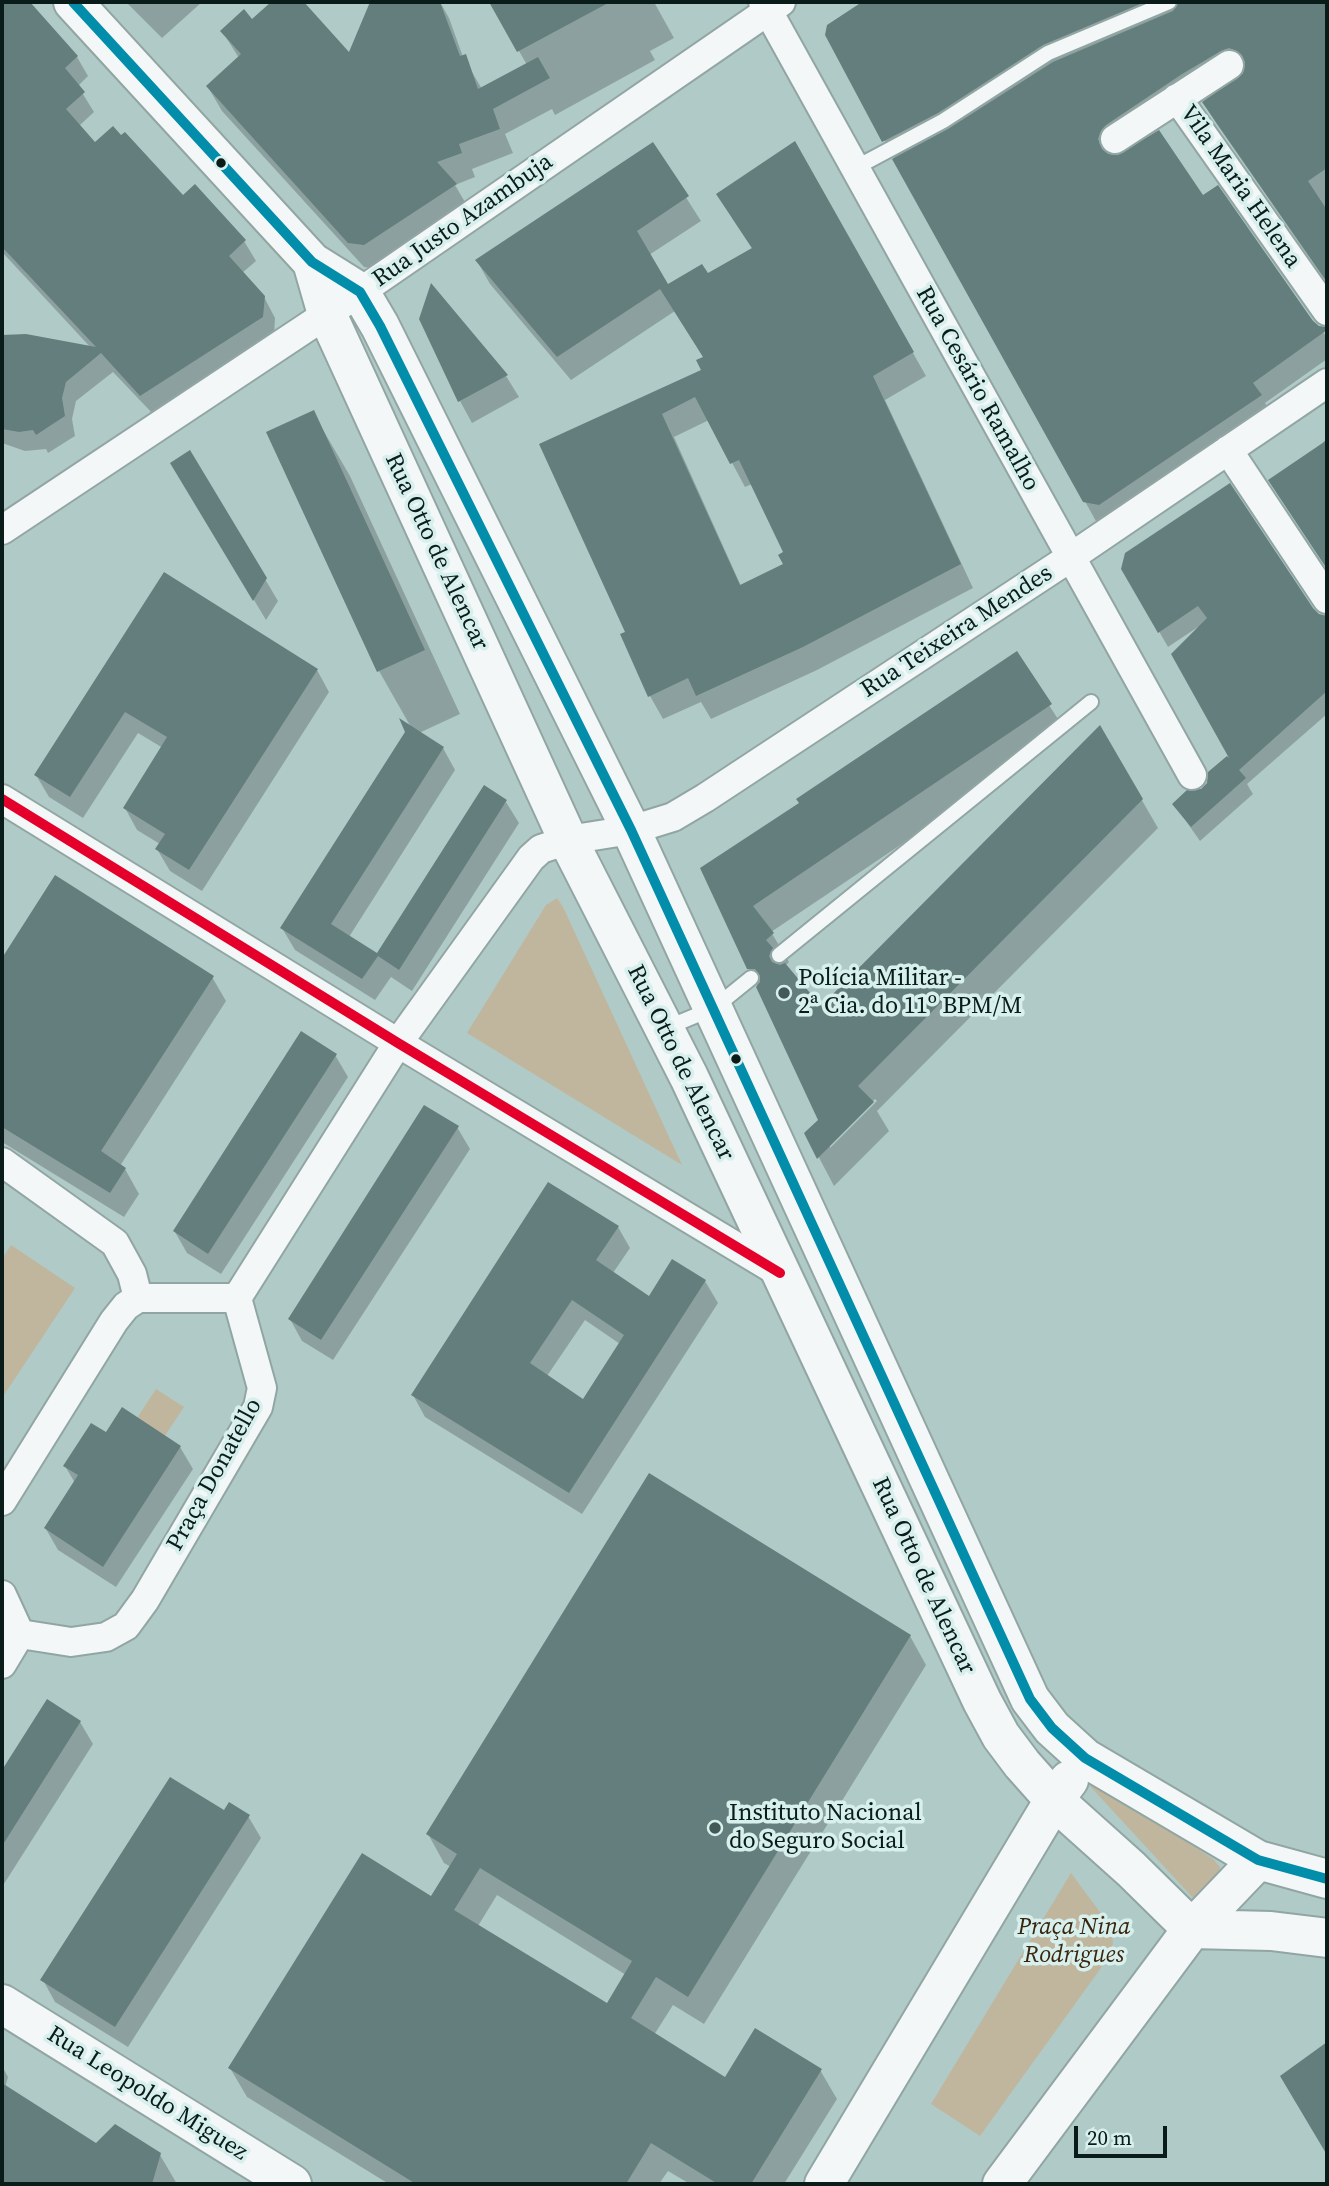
<!DOCTYPE html>
<meta charset="utf-8">
<style>
body{margin:0}
#map{position:relative;width:1329px;height:2186px;overflow:hidden;background:#b0cac7;font-family:"Source Serif 4",serif}
canvas{display:block}
.frame{position:absolute;inset:0;border:4px solid #091c1a;pointer-events:none}
.scale{position:absolute;left:1074px;top:2126px;width:93px;height:32px;box-sizing:border-box;border:4px solid #091c1a;border-top:0;padding-left:9px;font-size:21px;line-height:24px;white-space:nowrap;color:#091c1a;-webkit-text-stroke:5px #d8f0ed;paint-order:stroke}
</style>
<div id="map">
<canvas width="1329" height="2186"></canvas>
<div class="frame"></div>
<div class="scale">20 m</div>
</div>
<script>
const c = document.querySelector('canvas').getContext('2d');
c.lineJoin = 'round';
function fill(path, color) {
  c.fillStyle = color;
  c.fill(path, 'evenodd');
}
function toPath(rows) {
  const path = new Path2D();
  for (const r of rows) {
    path.moveTo(r[0], r[1]);
    for (let i = 2; i < r.length; i += 2) path.lineTo(r[i], r[i + 1]);
  }
  return path;
}
function strokePath(path, color, width, dash) {
  c.strokeStyle = color;
  c.lineWidth = width;
  c.lineCap = dash ? 'butt' : 'round';
  c.setLineDash(dash || []);
  c.stroke(path);
}
function drawText(font, color, halo, rows, align = 'center') {
  c.font = font + ' "Source Serif 4",serif';
  c.lineWidth = 7;
  c.setLineDash([]);
  c.textBaseline = 'middle';
  c.strokeStyle = halo;
  c.fillStyle = color;
  for (const [text, x, y, turn = 0] of rows) {
    c.save();
    c.translate(x, y);
    c.rotate((+turn || 0) * Math.PI / 180);
    c.textAlign = isNaN(turn) ? turn : align;
    if (halo) c.strokeText(text, 0, 0);
    c.fillText(text, 0, 0);
    c.restore();
  }
}
fill(toPath([
 [557,898,563,907,682,1165,467,1033,546,905],
 [11,1245,75,1288,2,1398,2,1259],
 [156,1389,184,1407,96,1540,69,1522],
 [1093,1783,1098,1784,1213,1859,1220,1867,1219,1881,1209,1894,1193,1898,1090,1786],
 [1071,1873,1108,1923,1113,1941,1111,1954,980,2136,931,2104]
]), '#c0b69e');
fill(toPath([
 [2,2,26,2,77,57,88,76,78,86,94,112,79,126,95,144,182,198,244,241,256,261,242,273,264,297,275,318,274,336,153,414,113,372,76,401,72,419,75,436,48,453,46,449,25,451,2,443,2,337,23,336,92,349,2,252],
 [126,2,202,2,162,38],
 [274,2,301,2,350,55,371,4,378,2,440,2,449,18,463,57,482,89,527,65,491,2,654,2,674,38,650,51,655,60,555,115,552,109,505,134,513,153,472,169,475,177,455,185,469,209,378,269,364,267,222,111,208,87,239,58,222,31,252,21],
 [866,2,1327,2,1327,283,1216,123,1204,103,1245,74,1246,70,1242,69,1117,146,1111,156,1203,198,1324,333,1327,340,1327,359,1265,403,1272,416,1097,523,826,35,829,26],
 [652,144,701,221,649,255,667,286,708,275,753,250,732,218,795,144,926,376,885,400,973,588,817,670,711,719,701,702,663,719,650,696,627,633,541,445,703,371,704,358,675,311,571,380,490,284,477,261],
 [709,420,745,487,752,484,786,553,785,565,741,586,674,437],
 [431,287,506,376,519,397,472,423,460,401],
 [313,413,350,476,460,714,419,733,443,748,455,770,349,937,377,955,506,802,519,823,412,991,391,977,375,1000,295,950,282,928,412,729,379,671,269,433],
 [1327,438,1327,568,1279,495],
 [185,485,265,579,278,601,266,620],
 [1123,568,1312,609,1318,615,1327,617,1327,714,1247,784,1253,794,1200,841,1174,804,1201,791,1233,766,1199,628,1198,627,1168,647],
 [165,574,317,670,329,692,202,891,170,871,157,849,160,844,137,830,125,808,163,748,138,733,83,818,49,797,36,775],
 [1016,654,1067,733,771,932,789,962,785,966,821,1008,1100,728,1158,828,877,1111,889,1131,834,1186,806,1133,820,1120,702,869,801,804],
 [875,1099,877,1101,830,1148,830,1143],
 [55,878,212,977,226,1001,120,1166,125,1169,139,1194,124,1217,2,1142,2,961],
 [335,1055,348,1077,221,1274,187,1253,175,1232],
 [457,1127,470,1149,333,1360,302,1341,290,1319],
 [618,1227,630,1248,613,1273,649,1298,673,1262,705,1281,718,1303,582,1514,425,1417,413,1395],
 [585,1320,620,1344,583,1401,547,1376],
 [107,1435,180,1447,193,1469,116,1587,58,1550,46,1529,75,1483,65,1466],
 [910,1636,926,1665,704,2024,673,2005,654,2035,725,2079,820,2070,837,2099,784,2184,690,2184,668,2171,659,2184,389,2184,247,2097,230,2068,432,1898,451,1867,444,1863,428,1834],
 [497,1895,626,1975,607,2006,478,1926],
 [47,1702,80,1722,93,1744,2,1887,2,1773],
 [248,1816,261,1838,128,2047,55,2002,43,1980],
 [1326,2044,1327,2046,1327,2152,1290,2090],
 [2,2066,8,2077,5,2088,96,2145,160,2155,177,2184,2,2184]
]), '#0003');
fill(toPath([
 [2,2,30,2,78,56,65,68,85,92,66,109,95,142,113,126,121,135,125,132,183,195,195,184,246,240,229,256,265,296,263,317,140,396,101,353,66,382,62,398,65,416,36,435,33,430,19,432,2,429,2,335,26,334,96,347,2,247],
 [271,2,304,2,349,52,370,2,440,2,460,56,466,54,478,89,538,57,550,78,493,109,500,129,459,144,462,153,437,162,457,184,364,245,348,243,206,86,241,54,220,31,244,9,252,19],
 [489,2,610,2,517,52],
 [862,2,1145,2,1043,45,938,113,882,142,825,35,827,25],
 [1178,2,1327,2,1327,168,1308,181,1327,210,1327,282,1202,102,1243,73,1245,63,1242,55,1237,51,1229,48,1221,51,1182,74,1106,125,1101,131,1098,139,1102,149,1108,154,1117,155,1159,130,1203,195,1218,185,1313,321,1319,326,1327,327,1327,330,1253,383,1262,395,1099,505,1083,502,892,159,948,129,1053,62,1173,11],
 [795,141,914,352,873,376,961,564,803,647,696,696,688,678,648,697,620,634,625,632,539,444,701,370,696,360,703,357,660,289,557,357,475,260,653,142,689,196,637,231,668,284,702,264,708,273,752,248,716,194],
 [695,397,730,464,739,460,783,552,778,555,783,564,740,585,662,414],
 [431,283,508,375,458,402,419,319],
 [314,410,425,650,377,672,266,432],
 [1327,440,1327,569,1268,480],
 [190,450,267,578,253,601,170,463],
 [1230,483,1313,608,1319,614,1327,616,1327,691,1239,770,1246,778,1191,827,1172,804,1187,790,1201,789,1207,783,1208,772,1227,756,1229,758,1171,654,1207,618,1198,606,1158,633,1121,569,1125,553],
 [164,572,318,669,189,870,155,849,165,834,123,808,167,737,125,712,70,797,34,775],
 [1017,651,1052,704,753,906,774,933,766,940,773,948,769,956,772,962,780,965,785,963,821,1006,1100,725,1143,799,858,1086,874,1102,817,1159,804,1133,818,1120,756,987,760,982,760,976,755,969,747,969,700,868,799,803,796,799],
 [399,718,444,747,331,924,377,953,484,785,507,800,399,970,378,956,362,979,280,928,405,732],
 [55,875,214,976,101,1151,126,1168,110,1193,2,1127,2,958],
 [301,1031,337,1054,208,1254,173,1231],
 [424,1105,459,1126,321,1340,288,1319],
 [548,1182,619,1226,596,1260,649,1296,672,1259,706,1280,569,1493,411,1395],
 [572,1300,624,1335,583,1399,530,1363],
 [122,1407,181,1446,103,1567,44,1528,78,1475,63,1466,91,1423,106,1432],
 [649,1473,911,1635,688,1997,656,1977,631,2018,725,2077,755,2028,822,2069,751,2184,718,2184,651,2143,626,2184,416,2184,228,2068,362,1853,431,1896,457,1854,426,1834],
 [480,1868,632,1961,607,2003,454,1910],
 [47,1699,81,1721,2,1846,2,1770],
 [170,1777,224,1810,229,1802,250,1815,115,2027,40,1980],
 [1327,2042,1327,2155,1280,2076],
 [2,2083,96,2143,115,2124,161,2153,152,2184,2,2184]
]), '#637e7c');
const lane = toPath([
 [855,168,943,121,1048,53,1169,2],
 [779,955,1091,702],
 [666,1028,714,1008,751,978]
]);
const street = toPath([
 [763,2,1192,775],
 [1177,98,1327,311],
 [1115,139,1229,65],
 [1228,450,1327,599],
 [2,530,360,292,781,2],
 [2,799,398,1043,780,1273],
 [2,1162,115,1243,132,1274,138,1298],
 [237,1298,398,1043,531,858,541,849,568,840,631,830,673,817,705,798,1071,557,1327,383],
 [2,1501,114,1321,126,1306,138,1298,237,1298],
 [2,1595,20,1634,71,1642,106,1637,126,1626,145,1600,258,1407,262,1388,237,1298],
 [2,1664,20,1634]
]);
const secondary = toPath([
 [73,2,312,262,360,292,380,326,631,830,1030,1699,1052,1728,1085,1758,1258,1860,1327,1879],
 [312,262,327,314,568,840,689,1077,982,1701,1001,1736,1022,1764,1054,1800,1131,1869,1192,1929,1271,1931,1327,1938],
 [2,2004,292,2184],
 [824,2184,1054,1800,1069,1780],
 [1002,2184,1192,1929,1258,1860]
]);
strokePath(lane, '#91a6a3', 18);
strokePath(street, '#91a6a3', 32);
strokePath(secondary, '#91a6a3', 42);
strokePath(lane, '#f3f7f7', 14);
strokePath(street, '#f3f7f7', 28);
strokePath(secondary, '#f3f7f7', 38);
strokePath(toPath([
 [73,2,312,262,360,292,380,326,631,830,1030,1699,1052,1728,1085,1758,1258,1860,1327,1879]
]), '#028daa', 10);
strokePath(toPath([
 [2,799,398,1043,780,1273]
]), '#e4002b', 10);
for (const [x, y, r, color] of [
 [221,163,6,"#091c1a"],
 [784,993,7,"#435957"],
 [736,1059,6,"#091c1a"],
 [715,1828,7,"#435957"]
]) {
  const dot = new Path2D();
  dot.arc(x, y, r, 0, 2 * Math.PI);
  c.fillStyle = color;
  c.fill(dot);
  strokePath(dot, '#d8f0ed', 2.5);
}
drawText('24px', '#091c1a', '#d8f0ed', [
 ["Vila Maria Helena",1240,187,55],
 ["Rua Justo Azambuja",463,221,-35],
 ["Rua Cesário Ramalho",977,389,61],
 ["Rua Otto de Alencar",436,552,65],
 ["Rua Teixeira Mendes",957,632,-33],
 ["Rua Otto de Alencar",680,1063,64],
 ["Praça Donatello",215,1475,-61],
 ["Rua Otto de Alencar",923,1576,65],
 ["Rua Leopoldo Miguez",147,2094,32]
]);
drawText('24px', '#091c1a', '#d8f0ed', [
 ["Polícia Militar -",798,979],
 ["2ª Cia. do 11º BPM/M",798,1007],
 ["Instituto Nacional",729,1814],
 ["do Seguro Social",729,1842]
], 'left');
drawText('italic 24px', '#3a250e', '#d8f0ed', [
 ["Praça Nina",1074,1928],
 ["Rodrigues",1074,1956]
]);
</script>
